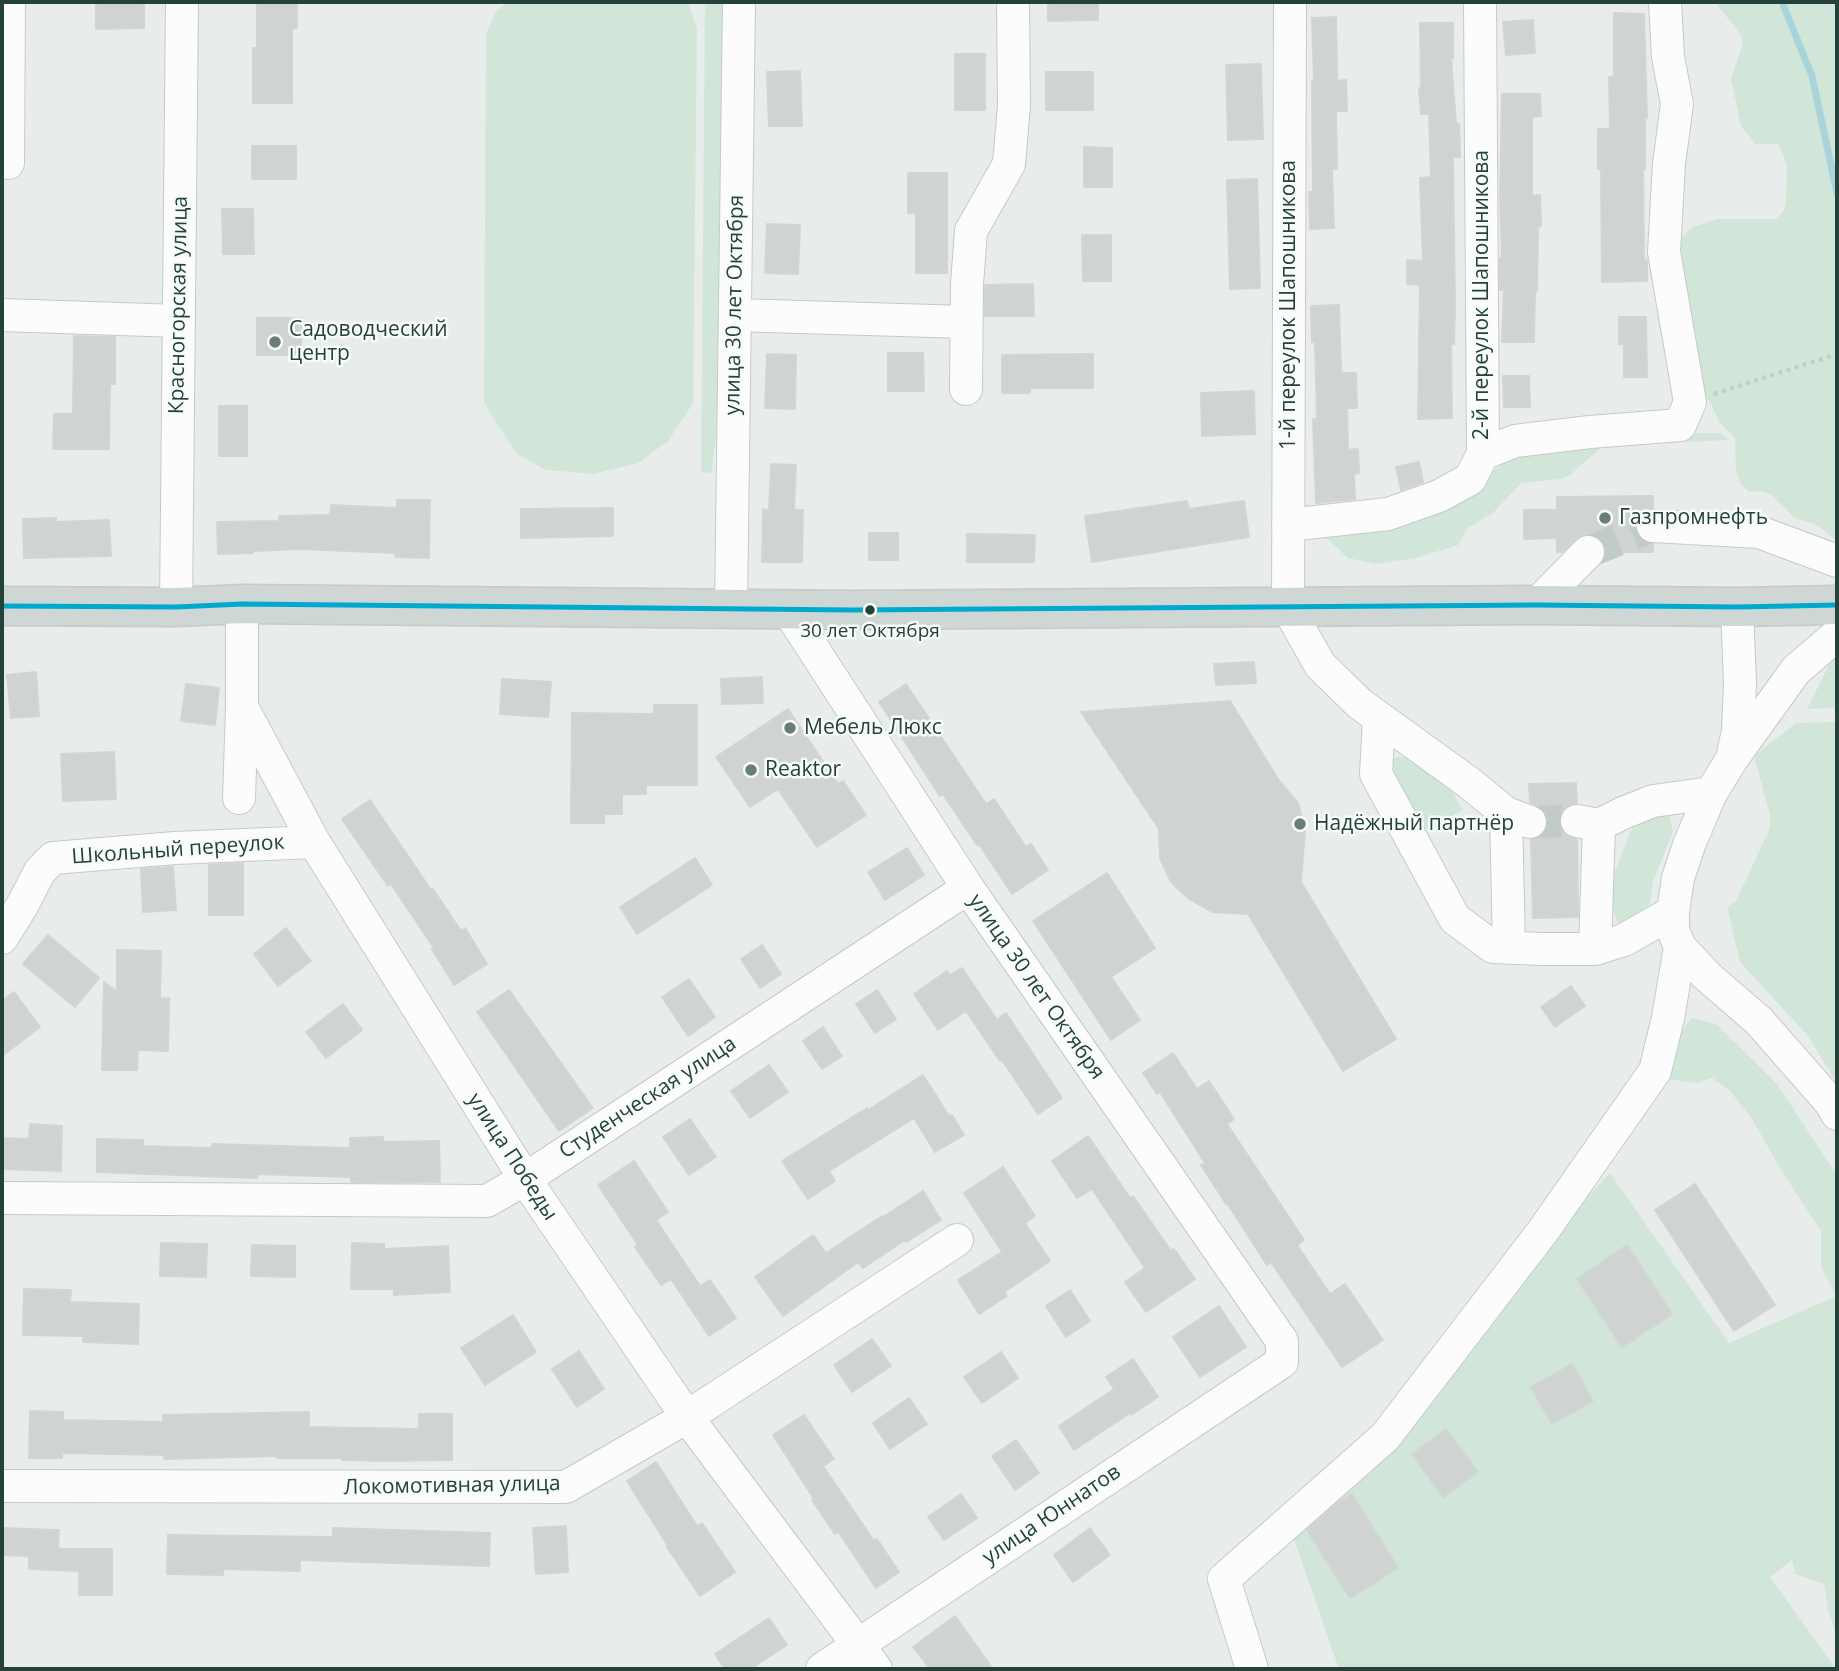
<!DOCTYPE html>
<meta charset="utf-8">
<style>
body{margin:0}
#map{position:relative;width:1839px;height:1671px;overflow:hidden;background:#e8edeb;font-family:"Open Sans",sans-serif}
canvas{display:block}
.frame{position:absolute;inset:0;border:4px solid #24423a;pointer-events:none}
</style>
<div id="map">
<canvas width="1839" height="1671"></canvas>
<div class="frame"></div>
</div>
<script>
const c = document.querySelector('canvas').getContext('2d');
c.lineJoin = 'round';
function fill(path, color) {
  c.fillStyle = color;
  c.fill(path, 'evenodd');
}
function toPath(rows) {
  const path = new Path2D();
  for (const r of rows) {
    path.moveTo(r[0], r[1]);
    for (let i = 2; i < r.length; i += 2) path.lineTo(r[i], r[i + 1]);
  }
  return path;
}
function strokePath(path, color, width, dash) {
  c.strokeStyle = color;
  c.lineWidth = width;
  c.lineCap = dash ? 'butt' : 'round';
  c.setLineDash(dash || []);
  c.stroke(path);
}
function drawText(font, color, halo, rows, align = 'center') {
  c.font = font + ' "Open Sans",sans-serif';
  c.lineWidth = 5;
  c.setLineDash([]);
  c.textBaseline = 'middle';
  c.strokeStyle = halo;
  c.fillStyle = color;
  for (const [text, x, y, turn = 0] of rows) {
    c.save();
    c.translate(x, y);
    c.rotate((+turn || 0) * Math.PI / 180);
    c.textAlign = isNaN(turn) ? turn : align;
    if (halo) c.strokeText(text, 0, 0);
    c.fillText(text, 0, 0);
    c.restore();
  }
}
fill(toPath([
 [507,2,688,2,697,29,693,403,668,441,638,463,594,474,546,470,517,454,495,421,484,402,486,34,496,12],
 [705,2,729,2,716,437,711,474,701,471],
 [1715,2,1837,2,1837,541,1817,525,1795,518,1771,495,1761,491,1749,492,1741,484,1736,472,1735,438,1719,422,1710,401,1701,394,1664,252,1693,227,1717,219,1776,219,1784,210,1786,199,1787,165,1778,144,1755,144,1741,126,1731,79,1742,47,1742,36],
 [1720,433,1729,440,1603,446,1570,475,1561,479,1521,483,1493,513,1468,528,1458,545,1416,558,1376,564,1348,558,1322,534,1453,501,1525,447,1639,434],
 [1835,653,1837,653,1837,708,1807,709],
 [1837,722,1837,1083,1808,1036,1740,962,1727,907,1736,901,1770,828,1770,815,1754,756,1796,723],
 [1396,757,1421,758,1440,769,1463,810,1423,831,1385,768],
 [1651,815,1669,815,1673,832,1653,881,1650,903,1641,914,1618,924,1612,906,1613,876,1634,823],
 [1691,1018,1716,1024,1777,1084,1837,1175,1837,1638,1828,1609,1824,1584,1795,1574,1792,1560,1770,1577,1836,1669,1339,1669,1287,1519,1610,1173,1729,1343,1836,1296,1821,1267,1821,1231,1783,1173,1752,1119,1730,1091,1712,1078,1697,1083,1666,1079,1665,1055]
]), '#d1e6d8');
strokePath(toPath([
 [1782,2,1812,76,1837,193]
]), '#a9d4db', 7);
const building = toPath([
 [96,2,144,2,144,28,96,29,96,2],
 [257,2,297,2,297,28,292,28,292,103,253,103,253,48,257,48,257,2],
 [1048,2,1098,2,1098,20,1048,21,1048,2],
 [1614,13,1644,14,1647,118,1645,118,1645,169,1643,169,1644,260,1647,260,1647,281,1602,282,1601,169,1598,169,1598,129,1610,129,1609,77,1614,77,1614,13],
 [1336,17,1337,81,1346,80,1347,111,1336,111,1337,169,1332,169,1334,228,1310,229,1309,192,1313,192,1312,81,1314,81,1312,18,1336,17],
 [1533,20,1535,53,1506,55,1503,22,1533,20],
 [1420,23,1453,23,1453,58,1451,58,1456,124,1459,124,1460,157,1453,157,1455,307,1454,344,1451,344,1452,418,1418,419,1420,285,1407,284,1407,260,1423,261,1420,178,1431,177,1429,114,1421,114,1419,88,1421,88,1420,23],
 [955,54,985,54,985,110,955,110,955,54],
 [1261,64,1263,139,1228,140,1226,65,1261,64],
 [800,71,802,126,769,126,767,72,800,71],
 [1046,72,1093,72,1093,110,1046,110,1046,72],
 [1502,94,1540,94,1541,116,1532,117,1532,196,1540,195,1541,226,1538,227,1537,291,1535,291,1534,342,1502,342,1504,290,1500,290,1500,258,1502,258,1500,197,1502,94],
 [252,146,296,146,296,179,252,179,252,146],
 [1084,147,1112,148,1112,187,1084,187,1084,147],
 [908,173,947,173,947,273,916,273,916,213,908,213,908,173],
 [1257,179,1260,288,1230,289,1227,180,1257,179],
 [222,209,253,209,254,254,223,254,222,209],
 [767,224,800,225,798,274,765,273,767,224],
 [1082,235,1111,235,1111,281,1083,281,1082,235],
 [1033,284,1034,316,985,316,985,285,1033,284],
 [1339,305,1341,373,1356,373,1357,408,1347,408,1348,450,1358,449,1359,473,1354,474,1355,499,1316,503,1313,419,1317,419,1315,342,1312,342,1311,306,1339,305],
 [1619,317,1646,317,1647,377,1624,377,1624,344,1619,344,1619,317],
 [257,318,301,318,301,355,257,355,257,318],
 [74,336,115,337,115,384,110,384,109,449,53,449,54,414,73,414,74,336],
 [888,353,923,353,924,391,888,391,888,353],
 [767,354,796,355,795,409,765,408,767,354],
 [1093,354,1093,388,1030,388,1030,393,1002,393,1002,355,1093,354],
 [1503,376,1529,376,1530,407,1504,407,1503,376],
 [1254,391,1255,434,1202,436,1201,393,1254,391],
 [219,406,247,406,247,456,219,456,219,406],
 [1419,462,1423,482,1401,490,1396,467,1419,462],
 [771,464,796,465,794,510,803,510,802,562,762,562,763,509,769,510,771,464],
 [1653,496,1653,508,1645,509,1638,515,1635,526,1636,534,1642,541,1653,544,1653,552,1606,552,1605,546,1601,539,1592,534,1584,534,1575,539,1562,552,1557,552,1557,538,1524,539,1524,510,1557,510,1557,497,1653,496],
 [397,500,430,500,429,558,395,557,396,553,302,549,252,551,253,553,218,554,217,522,279,521,279,516,330,515,331,505,397,508,397,500],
 [1187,501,1189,509,1244,501,1249,537,1092,562,1085,516,1187,501],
 [613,508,613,536,521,538,521,509,613,508],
 [56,518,56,522,109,520,111,556,24,558,23,519,56,518],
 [869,533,898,533,898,560,869,560,869,533],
 [967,534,1035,535,1034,562,967,562,967,534],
 [1254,662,1256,683,1216,685,1214,664,1254,662],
 [36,672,39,716,11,718,7,675,36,672],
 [762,677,763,703,722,704,721,679,762,677],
 [502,679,551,682,548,717,500,714,502,679],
 [186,684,219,688,215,725,181,721,186,684],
 [906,684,986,804,994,799,1026,847,1031,844,1048,870,1012,894,979,844,977,845,943,794,940,796,879,702,906,684],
 [1230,701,1280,782,1298,803,1305,830,1301,882,1396,1039,1343,1071,1248,914,1212,912,1189,899,1171,882,1160,858,1159,829,1081,712,1230,701],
 [654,705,697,705,697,785,646,785,646,794,622,794,622,814,604,814,604,823,571,823,572,713,654,714,654,705],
 [788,709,838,784,843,781,866,815,817,847,778,789,750,807,716,757,788,709],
 [114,752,116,799,63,801,61,754,114,752],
 [1576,783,1577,803,1570,804,1564,809,1559,818,1560,827,1565,835,1577,840,1578,917,1533,918,1531,840,1542,836,1547,828,1548,820,1544,810,1530,802,1529,784,1576,783],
 [370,800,431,890,433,889,461,931,465,928,487,964,454,985,432,949,434,948,391,884,388,886,342,819,370,800],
 [907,848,924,875,885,900,868,872,907,848],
 [695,858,712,885,637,934,620,907,695,858],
 [243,863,243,915,209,915,209,865,243,863],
 [173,867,176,910,143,912,141,869,173,867],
 [1107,873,1155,948,1111,977,1140,1020,1111,1040,1033,921,1107,873],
 [286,928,311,961,278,986,254,954,286,928],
 [48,935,99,978,75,1007,23,964,48,935],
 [762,945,781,974,760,988,741,959,762,945],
 [117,950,161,951,160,999,169,998,168,1051,138,1050,137,1070,102,1070,104,982,117,992,117,950],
 [962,968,997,1020,1006,1013,1062,1098,1038,1114,1002,1060,1000,1061,966,1011,938,1030,914,994,947,971,950,975,962,968],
 [689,979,715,1017,688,1036,662,997,689,979],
 [1571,986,1585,1006,1555,1027,1541,1007,1571,986],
 [509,990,593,1108,559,1131,477,1012,509,990],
 [877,990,896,1019,875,1033,856,1004,877,990],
 [14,992,40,1027,2,1056,2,1001,14,992],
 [343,1004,362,1030,326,1058,306,1032,343,1004],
 [823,1027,842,1056,822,1069,803,1041,823,1027],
 [1173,1053,1197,1089,1209,1081,1234,1119,1227,1124,1304,1240,1297,1245,1330,1294,1345,1284,1383,1340,1342,1367,1271,1262,1267,1265,1227,1203,1226,1204,1201,1165,1205,1163,1160,1092,1157,1094,1143,1073,1173,1053],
 [769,1065,788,1092,750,1118,731,1091,769,1065],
 [923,1075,949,1116,952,1115,964,1135,935,1152,914,1118,829,1171,835,1181,808,1199,782,1161,867,1108,868,1110,923,1075],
 [690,1119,716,1157,689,1175,663,1137,690,1119],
 [30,1124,62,1126,61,1171,2,1169,2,1138,29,1139,30,1124],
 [1088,1136,1130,1198,1133,1196,1171,1251,1174,1249,1195,1279,1146,1312,1125,1282,1145,1268,1092,1189,1077,1198,1052,1161,1088,1136],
 [383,1137,383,1142,439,1141,440,1182,351,1182,351,1177,257,1174,257,1178,97,1172,97,1139,143,1140,143,1146,212,1148,212,1144,350,1148,350,1138,383,1137],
 [634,1161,668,1212,656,1220,700,1286,710,1280,736,1318,709,1336,671,1279,661,1285,635,1247,638,1245,598,1185,634,1161],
 [1003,1167,1035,1216,1025,1223,1050,1261,1004,1292,1007,1296,979,1314,958,1280,1002,1252,964,1193,1003,1167],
 [1695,1184,1775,1305,1734,1331,1655,1210,1695,1184],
 [923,1191,941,1220,906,1242,905,1240,863,1268,858,1262,783,1316,755,1277,813,1235,826,1253,882,1216,883,1217,923,1191],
 [161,1243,207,1244,206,1277,160,1276,161,1243],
 [352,1243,384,1244,384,1249,448,1246,450,1292,394,1295,394,1289,351,1289,352,1243],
 [252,1245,295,1246,295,1277,251,1276,252,1245],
 [1627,1245,1672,1314,1622,1347,1577,1279,1627,1245],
 [24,1289,71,1290,70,1302,139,1304,138,1344,83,1342,83,1336,23,1335,24,1289],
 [1070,1290,1090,1321,1066,1337,1046,1306,1070,1290],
 [1219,1306,1246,1347,1200,1377,1173,1337,1219,1306],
 [513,1315,536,1352,485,1385,461,1348,513,1315],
 [872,1339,891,1366,852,1392,834,1365,872,1339],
 [579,1351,604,1389,577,1407,552,1369,579,1351],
 [1001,1352,1018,1378,982,1403,964,1377,1001,1352],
 [1133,1359,1158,1397,1131,1415,1130,1413,1074,1450,1059,1426,1114,1389,1106,1377,1133,1359],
 [1572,1364,1593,1401,1552,1424,1531,1387,1572,1364],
 [909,1398,927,1424,890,1449,873,1423,909,1398],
 [30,1411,63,1412,63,1420,163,1422,163,1415,309,1412,309,1427,419,1429,419,1414,452,1414,452,1460,388,1461,342,1460,342,1458,277,1458,277,1456,164,1459,164,1455,62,1453,62,1458,29,1458,30,1411],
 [804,1415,834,1459,823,1466,874,1541,877,1539,899,1572,876,1588,838,1531,835,1534,812,1500,814,1499,773,1435,804,1415],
 [1446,1429,1478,1472,1443,1497,1412,1454,1446,1429],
 [1016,1440,1039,1473,1015,1490,992,1456,1016,1440],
 [656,1462,697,1526,702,1523,735,1572,700,1596,667,1547,668,1546,627,1481,656,1462],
 [961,1494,977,1518,944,1540,928,1517,961,1494],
 [1352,1494,1398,1568,1350,1598,1307,1530,1338,1503,1352,1494],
 [566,1526,568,1572,536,1574,533,1528,566,1526],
 [2,1528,59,1530,58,1549,112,1549,112,1595,79,1595,79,1571,29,1569,29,1556,2,1555,2,1528],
 [333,1528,490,1533,489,1566,300,1560,300,1571,223,1569,223,1575,167,1574,168,1535,333,1537,333,1528],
 [1090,1528,1110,1555,1073,1582,1054,1555,1090,1528],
 [955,1616,993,1669,930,1669,913,1647,955,1616],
 [769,1618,787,1645,750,1669,725,1669,715,1654,769,1618]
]);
fill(building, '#cfd4d2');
strokePath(building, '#d1d6d4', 2);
strokePath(toPath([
 [1588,552,1653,526],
 [1530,822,1577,821]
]), '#c1cbc8', 32, [32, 16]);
const minor = toPath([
 [1290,2,1288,608,1320,665,1360,704,1468,782,1506,813,1530,822],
 [8,163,9,2],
 [2,315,179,321],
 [735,315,966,322],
 [966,389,967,284,971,231,1009,164,1014,106,1013,2],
 [1483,454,1515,441,1590,432,1680,425,1690,402,1664,252,1669,164,1677,104,1668,57,1665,2],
 [1288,525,1388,514,1439,496,1470,479,1483,454,1480,2],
 [1653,526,1759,532,1837,561],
 [242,604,242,707,314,842,525,1179,687,1417,876,1669],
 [1536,605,1588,552],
 [176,607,182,2],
 [731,609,739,2],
 [788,610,968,888,1282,1341,1282,1362,822,1669],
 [1837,635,1796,670,1732,759,1711,793,1689,845,1678,878,1673,912,1673,930,1680,947,1707,976,1759,1021,1830,1102,1837,1114],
 [1379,718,1376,774,1455,919,1493,947,1543,949,1595,949,1624,940,1673,912],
 [1733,754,1738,731,1740,683,1737,607],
 [239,798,242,708],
 [1506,813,1509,948],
 [1577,821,1599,825,1623,813,1653,801,1711,793],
 [2,938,23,904,40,871,53,858,175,848,314,842],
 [1595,949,1599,825],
 [2,1198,487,1201,525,1179,968,888],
 [2,1486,566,1487,687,1417,957,1240],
 [1252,1669,1224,1579,1385,1437,1543,1231,1655,1071,1668,1018,1680,947]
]);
const major = toPath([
 [2,606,176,607,242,604,852,610,1536,605,1737,607,1837,605]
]);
strokePath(minor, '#c5cac8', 34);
strokePath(major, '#c3ccc9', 41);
strokePath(toPath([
 [1714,394,1837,354]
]), '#c3ccca', 4.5, [3.5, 5]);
strokePath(minor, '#fcfcfc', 32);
strokePath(major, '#cfd7d5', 38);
strokePath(toPath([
 [2,606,176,607,242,604,852,610,1536,605,1737,607,1837,605]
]), '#00a9ce', 5);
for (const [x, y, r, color] of [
 [275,342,7,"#697e78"],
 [1605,518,7,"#697e78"],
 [870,610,6,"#24423a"],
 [790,728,7,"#697e78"],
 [751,770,7,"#697e78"],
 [1300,824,7,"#697e78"]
]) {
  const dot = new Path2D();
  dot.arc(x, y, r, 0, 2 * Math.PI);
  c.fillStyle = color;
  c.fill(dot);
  strokePath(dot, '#f7fbf9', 2.5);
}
drawText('19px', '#24423a', '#f7fbf9', [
 ["30 лет Октября",870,632]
]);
drawText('21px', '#24423a', '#f7fbf9', [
 ["2-й переулок Шапошникова",1482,295,-90],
 ["Красногорская улица",179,305,-89],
 ["улица 30 лет Октября",735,305,-89],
 ["1-й переулок Шапошникова",1289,305,-90],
 ["Школьный переулок",178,850,-4],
 ["улица 30 лет Октября",1036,987,55],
 ["Студенческая улица",648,1098,-33],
 ["улица Победы",512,1157,57],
 ["Локомотивная улица",452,1486,-1],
 ["улица Юннатов",1052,1515,-34]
]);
drawText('21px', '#24423a', '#f7fbf9', [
 ["Садоводческий",289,330],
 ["центр",289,354],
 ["Газпромнефть",1619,518],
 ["Мебель Люкс",804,728],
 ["Reaktor",765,770],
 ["Надёжный партнёр",1314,824]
], 'left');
</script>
